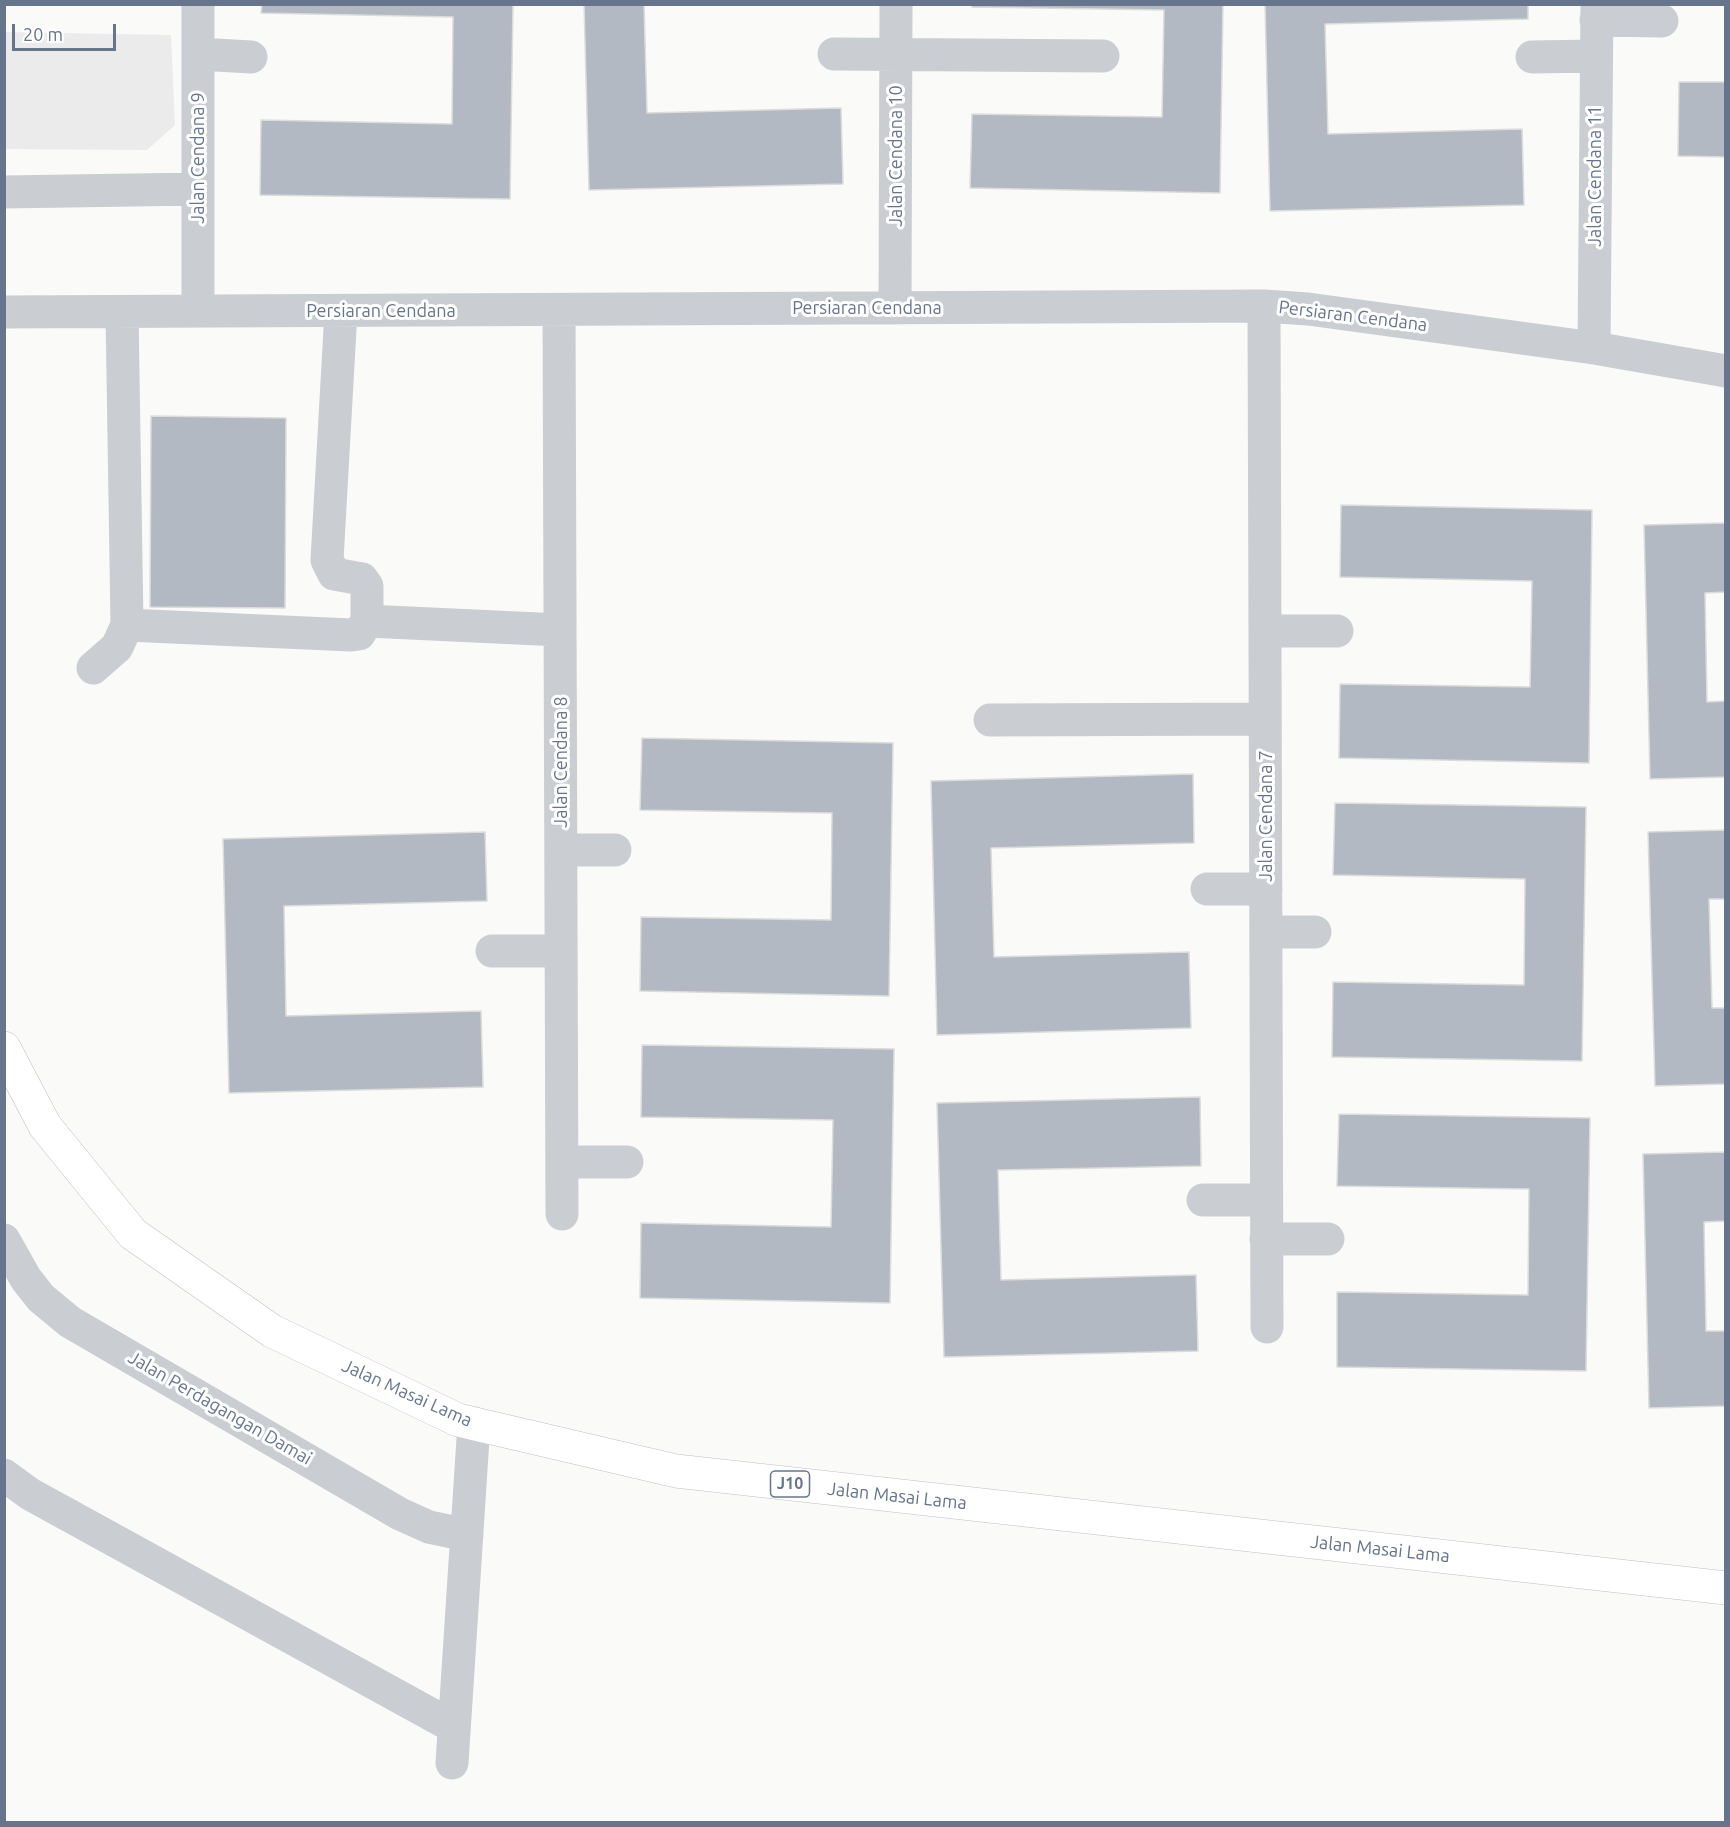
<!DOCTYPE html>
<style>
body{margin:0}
#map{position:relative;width:1730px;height:1827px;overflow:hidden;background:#fafaf8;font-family:Ubuntu,sans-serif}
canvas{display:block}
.frame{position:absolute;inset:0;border:6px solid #66758c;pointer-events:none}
.scale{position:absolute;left:12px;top:24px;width:104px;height:27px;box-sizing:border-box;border:3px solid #66758c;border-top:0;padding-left:8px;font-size:18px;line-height:21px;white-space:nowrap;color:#66758c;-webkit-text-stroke:4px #fff;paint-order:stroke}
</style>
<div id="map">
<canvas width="1730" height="1827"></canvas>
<div class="frame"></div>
<div class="scale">20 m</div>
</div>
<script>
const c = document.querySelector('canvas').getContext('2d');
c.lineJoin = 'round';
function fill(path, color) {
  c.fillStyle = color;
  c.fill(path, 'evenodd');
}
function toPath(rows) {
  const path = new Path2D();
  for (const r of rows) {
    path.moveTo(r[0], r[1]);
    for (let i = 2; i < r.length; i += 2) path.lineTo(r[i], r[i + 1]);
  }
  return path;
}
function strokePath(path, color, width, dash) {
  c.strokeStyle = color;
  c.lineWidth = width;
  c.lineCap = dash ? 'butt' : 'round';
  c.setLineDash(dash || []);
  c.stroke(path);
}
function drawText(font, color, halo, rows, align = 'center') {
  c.font = font + ' Ubuntu,sans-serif';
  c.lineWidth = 6;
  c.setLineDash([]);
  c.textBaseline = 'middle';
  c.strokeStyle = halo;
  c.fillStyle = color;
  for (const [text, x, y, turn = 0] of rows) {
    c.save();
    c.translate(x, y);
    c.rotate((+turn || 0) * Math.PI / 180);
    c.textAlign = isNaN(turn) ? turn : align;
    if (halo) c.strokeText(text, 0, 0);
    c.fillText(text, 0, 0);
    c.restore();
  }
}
fill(toPath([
 [5,32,171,35,175,125,147,150,5,149]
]), '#ebebeb');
const building = toPath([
 [262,4,513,4,510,199,260,195,261,120,452,124,453,17,261,13,262,4],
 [584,4,644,4,647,113,841,108,843,184,589,190,584,4],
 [972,4,1223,4,1220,193,970,188,972,114,1162,117,1164,10,972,7,972,4],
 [1265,4,1528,4,1528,19,1325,24,1328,134,1522,129,1524,205,1270,211,1265,4],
 [1679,82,1726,82,1726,157,1678,156,1679,82],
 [151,416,286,418,285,608,150,607,151,416],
 [1341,505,1592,510,1589,763,1339,758,1340,684,1530,687,1532,581,1340,577,1341,505],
 [1726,523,1726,592,1705,593,1707,702,1726,701,1726,777,1650,779,1644,525,1726,523],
 [642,738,893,743,889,996,640,991,641,917,831,920,832,813,640,810,642,738],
 [1193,774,1194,843,991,848,994,957,1189,952,1191,1028,937,1035,931,781,1193,774],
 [1335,803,1586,807,1582,1061,1332,1057,1333,982,1524,985,1525,879,1333,875,1335,803],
 [1726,830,1726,899,1709,899,1712,1008,1726,1008,1726,1084,1655,1086,1648,832,1726,830],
 [485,832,487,901,284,906,286,1016,481,1011,483,1087,229,1093,223,839,485,832],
 [642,1045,894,1049,890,1303,640,1298,641,1223,831,1227,833,1120,641,1117,642,1045],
 [1200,1097,1201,1166,998,1170,1001,1280,1196,1275,1198,1351,944,1357,937,1103,1200,1097],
 [1339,1114,1590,1118,1586,1371,1337,1367,1337,1292,1528,1295,1529,1189,1337,1186,1339,1114],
 [1726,1152,1726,1221,1704,1222,1706,1331,1726,1331,1726,1406,1649,1408,1643,1154,1726,1152]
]);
fill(building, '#b2b9c2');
strokePath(building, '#dcdcda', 1.5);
const major = toPath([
 [4,1048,45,1126,133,1234,272,1331,458,1420,676,1471,1726,1588]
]);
strokePath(major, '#bdc0c5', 34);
strokePath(toPath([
 [1596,20,1662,21],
 [198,54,251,57],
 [834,54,1103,56],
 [1532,57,1596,56],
 [4,192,198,189],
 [1264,306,1267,1327],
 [895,308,896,4],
 [559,310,562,1214],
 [198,311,198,4],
 [341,311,327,560,334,574,362,579,367,586,367,621],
 [4,312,1264,306,1308,309,1594,348,1726,371],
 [1594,348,1597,4],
 [127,625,351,635,359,634,367,621,560,630],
 [1265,631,1337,631],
 [93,668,117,647,127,625,122,312],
 [990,720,1265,719],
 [561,850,615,850],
 [1207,889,1266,889],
 [1266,932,1315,932],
 [492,951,561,951],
 [562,1162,627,1162],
 [1203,1200,1266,1200],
 [1266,1239,1328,1239],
 [4,1240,26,1279,41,1298,70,1322,400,1514,429,1527,467,1535],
 [4,1475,30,1494,454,1727],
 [452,1763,474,1423]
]), '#cacdd2', 33);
strokePath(major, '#fff', 33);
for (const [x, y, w] of [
 [790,1484,39]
]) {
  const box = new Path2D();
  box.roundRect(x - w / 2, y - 13, w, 26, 4.5);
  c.fillStyle = '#fff';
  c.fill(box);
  strokePath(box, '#66758c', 1.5);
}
drawText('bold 16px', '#66758c', null, [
 ["J10",790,1484]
]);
drawText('18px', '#66758c', '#fff', [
 ["Jalan Cendana 10",896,156,-90],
 ["Jalan Cendana 9",198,158,-90],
 ["Jalan Cendana 11",1595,176,-90],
 ["Persiaran Cendana",867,308],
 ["Persiaran Cendana",381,311],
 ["Persiaran Cendana",1353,316,7],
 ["Jalan Cendana 8",561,762,-90],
 ["Jalan Cendana 7",1266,816,-90],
 ["Jalan Masai Lama",407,1393,24],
 ["Jalan Perdagangan Damai",220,1408,30],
 ["Jalan Masai Lama",897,1496,6],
 ["Jalan Masai Lama",1380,1549,6]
]);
</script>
